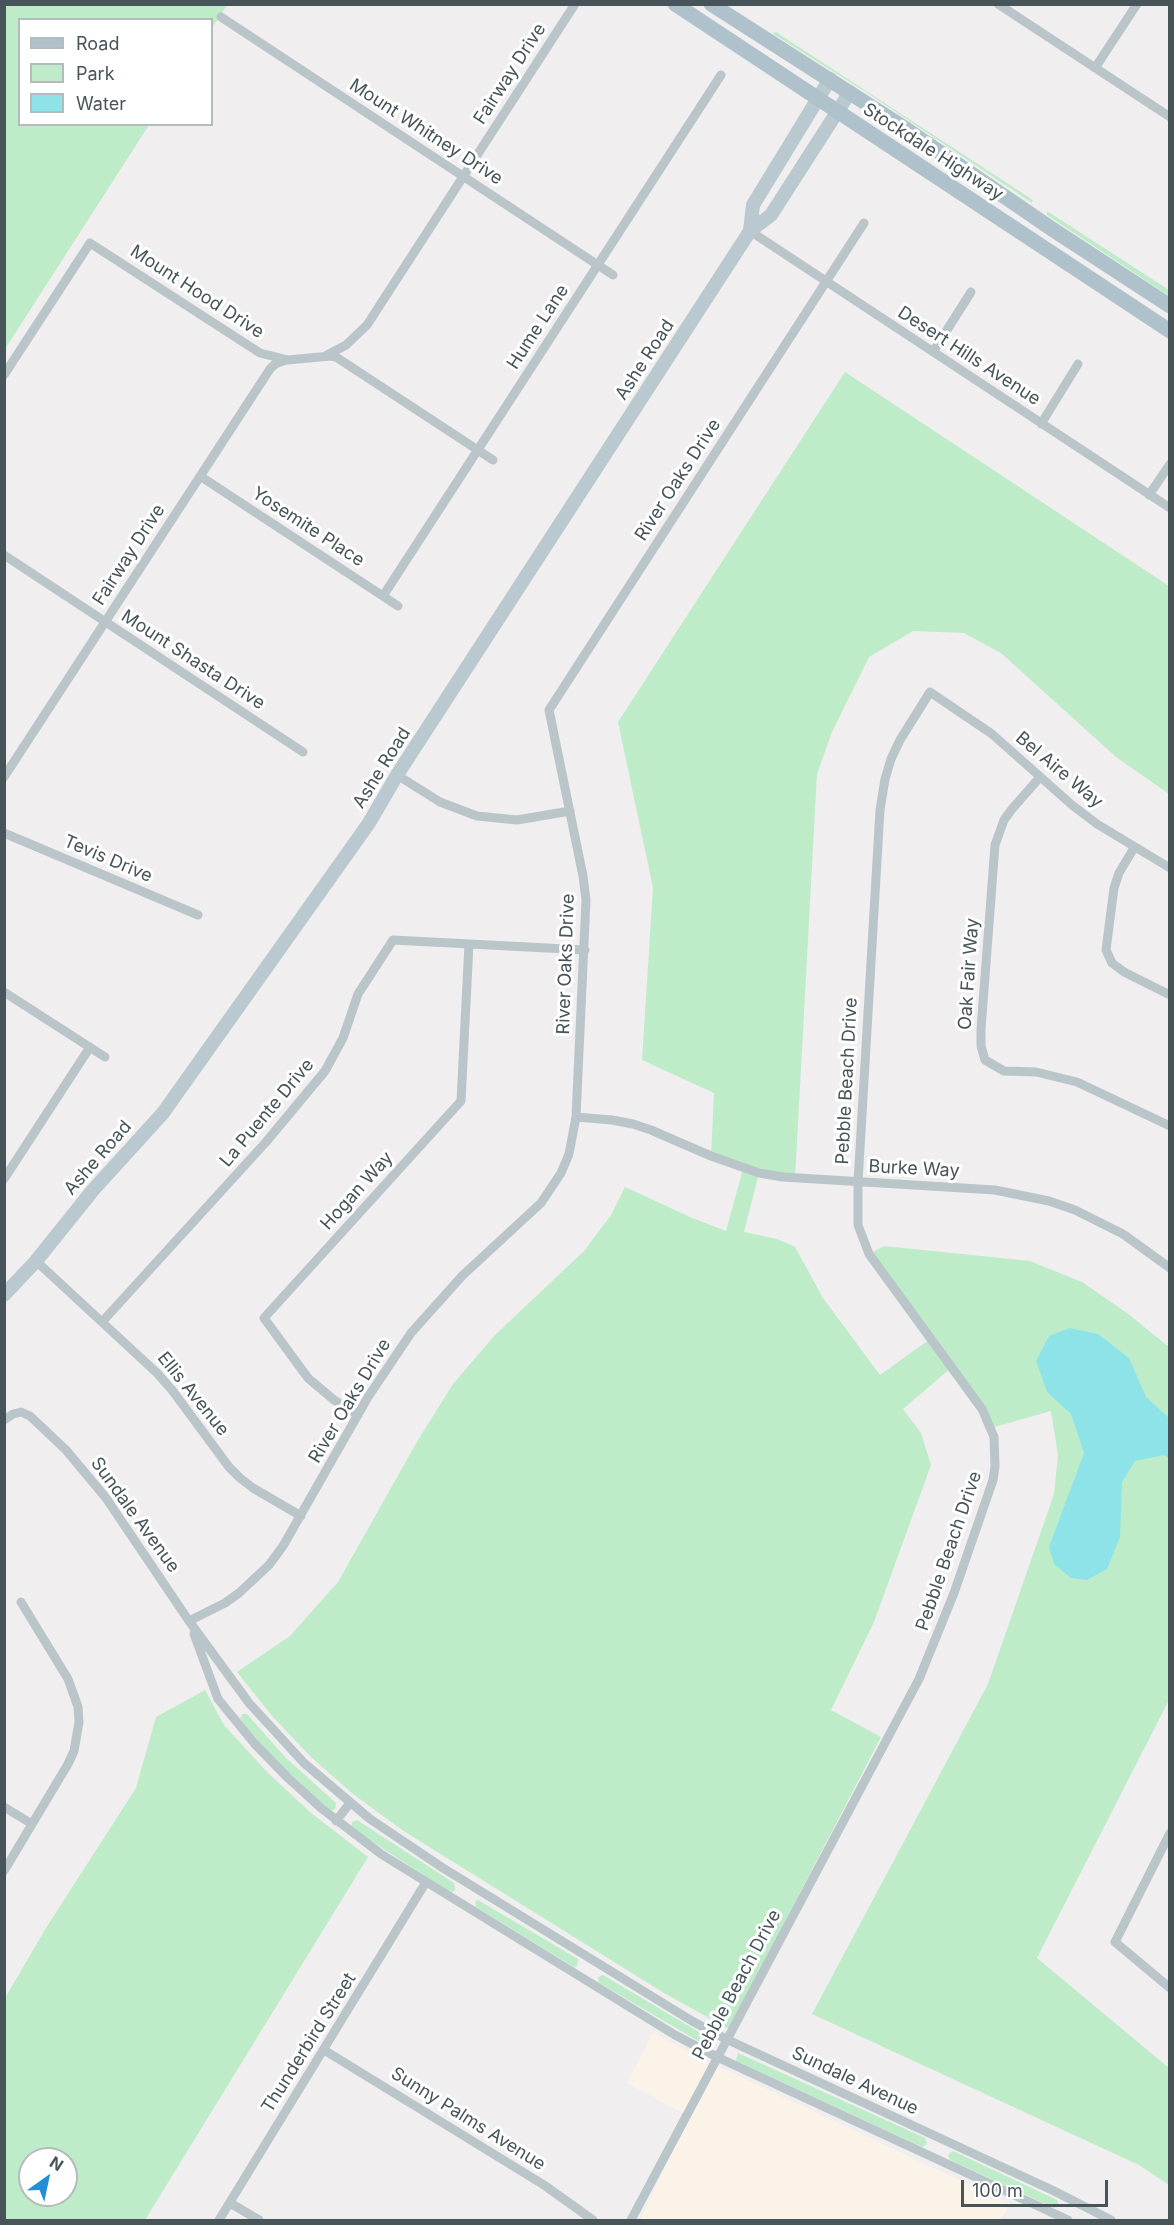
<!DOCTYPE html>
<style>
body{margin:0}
#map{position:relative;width:1174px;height:2225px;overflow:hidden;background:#f0eeee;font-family:Inter,sans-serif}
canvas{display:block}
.frame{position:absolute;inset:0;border:6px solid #47545a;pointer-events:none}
.legend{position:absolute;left:18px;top:18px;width:195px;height:108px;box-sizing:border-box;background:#fff;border:2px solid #b5bbbd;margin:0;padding:8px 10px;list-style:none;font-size:18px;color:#47545a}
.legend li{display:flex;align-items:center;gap:12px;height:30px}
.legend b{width:30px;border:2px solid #b5bbbd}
.north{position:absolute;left:18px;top:2147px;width:60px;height:60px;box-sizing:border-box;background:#fff;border:2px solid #b5bbbd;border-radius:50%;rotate:33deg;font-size:16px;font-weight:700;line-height:24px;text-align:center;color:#47545a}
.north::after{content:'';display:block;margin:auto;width:21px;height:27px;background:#228ed6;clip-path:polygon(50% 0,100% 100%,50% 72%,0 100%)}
.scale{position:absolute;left:961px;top:2180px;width:147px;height:27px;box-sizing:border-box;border:3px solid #47545a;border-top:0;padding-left:8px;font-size:18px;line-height:21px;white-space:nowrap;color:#47545a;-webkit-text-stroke:4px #fff;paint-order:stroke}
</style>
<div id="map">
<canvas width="1174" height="2225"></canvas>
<div class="frame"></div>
<ul class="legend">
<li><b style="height:8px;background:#afc2cc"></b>Road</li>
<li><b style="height:16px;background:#beecc8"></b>Park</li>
<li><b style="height:16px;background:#8de3e7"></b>Water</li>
</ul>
<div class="north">N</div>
<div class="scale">100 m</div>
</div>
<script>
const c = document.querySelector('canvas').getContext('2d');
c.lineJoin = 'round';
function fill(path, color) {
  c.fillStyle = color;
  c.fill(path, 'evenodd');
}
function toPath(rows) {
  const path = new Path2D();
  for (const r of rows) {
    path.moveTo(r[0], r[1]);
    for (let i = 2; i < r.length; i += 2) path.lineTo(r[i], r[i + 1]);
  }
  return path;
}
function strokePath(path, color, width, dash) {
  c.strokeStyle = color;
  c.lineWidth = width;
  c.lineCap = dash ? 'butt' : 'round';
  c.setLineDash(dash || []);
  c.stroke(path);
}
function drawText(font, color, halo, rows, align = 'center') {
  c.font = font + ' Inter,sans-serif';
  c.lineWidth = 6;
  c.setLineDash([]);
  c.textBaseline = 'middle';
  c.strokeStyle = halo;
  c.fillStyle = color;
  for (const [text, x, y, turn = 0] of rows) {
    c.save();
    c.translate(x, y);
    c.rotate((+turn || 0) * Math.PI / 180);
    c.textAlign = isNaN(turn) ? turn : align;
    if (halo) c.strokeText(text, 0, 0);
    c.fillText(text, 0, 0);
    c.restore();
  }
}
fill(toPath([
 [653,2033,713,2064,1010,2204,1001,2220,640,2220,688,2116,627,2083]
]), '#fbf2e8');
fill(toPath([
 [5,5,227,5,212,28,212,20,20,20,20,124,149,125,5,349],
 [776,32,1033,200,1032,203,869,94,775,35,773,33],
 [1047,211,1169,290,1169,296,1047,215],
 [845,372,1169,586,1169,794,1116,757,1001,653,964,633,913,631,869,657,832,732,817,774,795,1178,759,1173,744,1232,777,1239,795,1247,823,1298,880,1375,930,1339,869,1254,884,1246,1030,1261,1082,1282,1127,1313,1169,1347,1169,1700,1037,1958,1169,2068,1169,2185,1139,2165,812,2014,988,1684,1054,1494,1058,1455,1051,1411,991,1428,952,1367,903,1409,921,1433,931,1465,874,1622,831,1710,881,1737,729,2029,664,1993,402,1830,353,1794,311,1757,272,1716,237,1672,290,1636,338,1582,418,1440,453,1384,494,1336,584,1251,611,1215,625,1187,690,1217,726,1231,743,1169,711,1156,714,1093,642,1060,653,888,618,722],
 [205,1690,224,1725,267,1772,311,1813,368,1857,145,2220,5,2220,5,1998,46,1928,136,1788,156,1717],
 [30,2159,66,2159,66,2195,30,2195],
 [243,1714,247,1714,285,1757,336,1803,335,1809,331,1811,327,1808,276,1761,243,1723,240,1718],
 [357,1820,454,1883,455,1889,453,1892,447,1890,351,1828,352,1822],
 [478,1900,578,1959,577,1966,574,1967,476,1907,475,1901],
 [603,1975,709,2038,710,2043,705,2045,599,1983,598,1977],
 [738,2053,925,2138,927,2144,922,2147,736,2061],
 [953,2151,1057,2200,1059,2205,1054,2208,950,2160,948,2155]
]), '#beecc8');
fill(toPath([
 [1070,1328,1098,1334,1129,1358,1146,1397,1169,1418,1169,1458,1164,1455,1135,1461,1122,1482,1120,1537,1107,1569,1087,1580,1071,1578,1054,1564,1049,1547,1084,1453,1071,1414,1047,1392,1036,1361,1049,1336]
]), '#8de3e7');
strokePath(toPath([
 [998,4,1170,117],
 [221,17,613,275],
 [1095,68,1137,4],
 [750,231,1170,508],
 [933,352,971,292],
 [327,355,346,345,367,325,575,4],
 [4,375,90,243,260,353,288,360,330,356,336,357,493,460],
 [1041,424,1078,364],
 [200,476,398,606],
 [1149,495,1170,464],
 [4,555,303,752],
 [383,596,721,75],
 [397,775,440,802,477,816,517,820,570,811],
 [4,777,270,369,275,364,286,360],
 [1040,777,1012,809,1004,820,995,845,981,1029,981,1046,985,1060,1004,1071,1036,1072,1077,1082,1170,1126],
 [4,833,198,915],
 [1134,848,1119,873,1114,888,1106,950,1112,963,1124,972,1170,995],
 [4,992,105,1057],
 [576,1117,612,1120,633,1124,651,1130,711,1156,759,1173,783,1177,995,1190,1049,1201,1075,1210,1123,1234,1170,1268],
 [4,1179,90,1047],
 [36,1261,157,1373,172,1390,229,1467,240,1478,253,1488,301,1516],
 [102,1322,266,1142,325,1071,343,1038,358,994,393,940,585,950],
 [358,1415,334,1400,308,1378,264,1318,461,1101,469,944],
 [4,1420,13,1414,21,1412,30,1416,66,1450,106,1498,189,1621,249,1703,304,1763,370,1819,443,1868,692,2021,726,2039,1052,2190,1111,2220],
 [189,1621,225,1603,239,1593,269,1565,283,1546,368,1397,411,1333,462,1276,541,1203,561,1173,569,1154,576,1117,586,900,583,876,549,710,864,223],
 [194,1634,218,1699,254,1743,287,1777,321,1808,381,1854,675,2035,717,2057,1068,2220],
 [4,1807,32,1824],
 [336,1821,350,1803],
 [1170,1833,1115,1942,1170,1988],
 [4,1871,68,1764,74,1751,79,1722,78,1707,68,1679,21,1602],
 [324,2050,544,2185,593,2220],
 [230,2203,259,2220],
 [219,2220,426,1882],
 [631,2220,919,1679,954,1593,993,1480,995,1466,994,1437,982,1409,869,1254,858,1225,858,1182,880,810,885,779,891,759,900,740,930,692,992,734,1072,805,1097,824,1170,868]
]), '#bac5ca', 9);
strokePath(toPath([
 [750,231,753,205,830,79],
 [4,1295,36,1261,93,1190,163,1113,369,823,397,775,750,231,771,215,850,92]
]), '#bac8cf', 14);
strokePath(toPath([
 [675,4,1170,331],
 [711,4,900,125,1052,229,1170,306]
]), '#afc2cc', 15);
drawText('18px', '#47545a', '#fff', [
 ["Fairway Drive",510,74,-57],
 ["Mount Whitney Drive",426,132,33],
 ["Stockdale Highway",933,152,33],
 ["Mount Hood Drive",197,292,33],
 ["Hume Lane",538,327,-57],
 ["Desert Hills Avenue",969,356,33],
 ["Ashe Road",645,360,-57],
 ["River Oaks Drive",678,480,-57],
 ["Yosemite Place",308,527,33],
 ["Fairway Drive",129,555,-57],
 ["Mount Shasta Drive",193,660,33],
 ["Ashe Road",382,768,-58],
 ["Bel Aire Way",1059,770,40],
 ["Tevis Drive",108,859,23],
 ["River Oaks Drive",566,964,-88],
 ["Oak Fair Way",969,974,-86],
 ["Pebble Beach Drive",847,1081,-87],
 ["La Puente Drive",267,1113,-50],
 ["Ashe Road",98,1158,-49],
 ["Burke Way",914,1169,3],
 ["Hogan Way",357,1191,-48],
 ["Ellis Avenue",193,1394,51],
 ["River Oaks Drive",350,1401,-59],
 ["Sundale Avenue",135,1515,54],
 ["Pebble Beach Drive",949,1551,-71],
 ["Pebble Beach Drive",737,1985,-62],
 ["Thunderbird Street",309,2043,-58],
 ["Sundale Avenue",855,2081,25],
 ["Sunny Palms Avenue",468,2119,32]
]);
</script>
